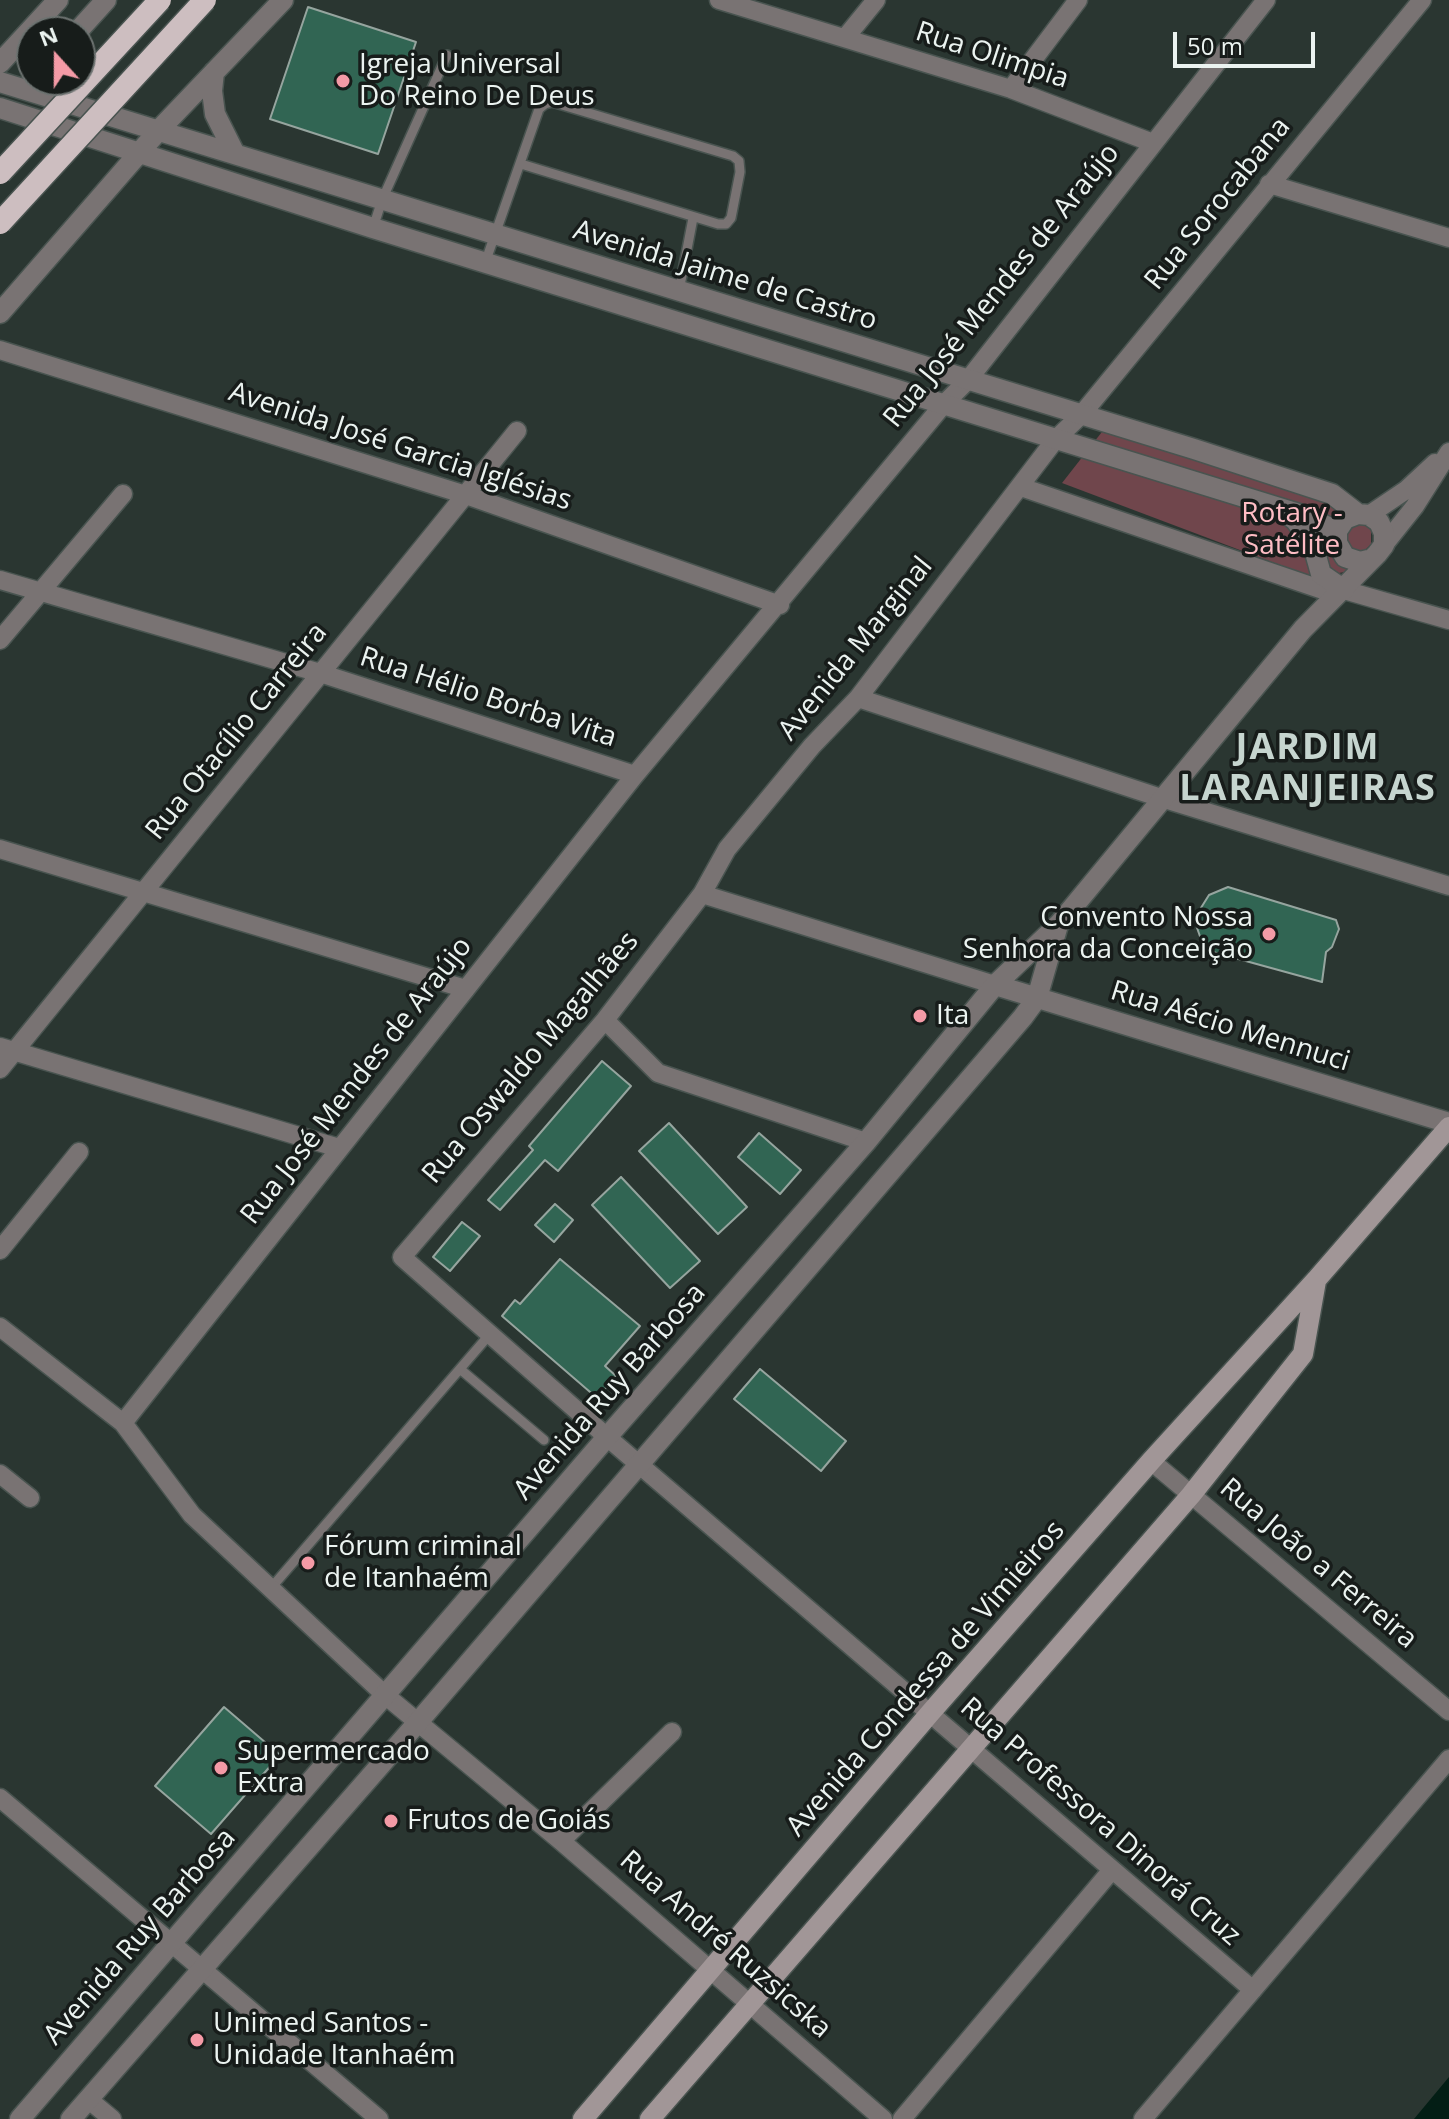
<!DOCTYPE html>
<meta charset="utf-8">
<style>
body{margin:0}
#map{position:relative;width:1449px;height:2119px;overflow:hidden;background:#2a3631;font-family:"Open Sans",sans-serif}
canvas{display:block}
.north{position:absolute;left:16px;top:16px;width:80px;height:80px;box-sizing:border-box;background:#171c1a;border:2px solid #6c7270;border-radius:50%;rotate:339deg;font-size:22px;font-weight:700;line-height:32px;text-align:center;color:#ebf3f0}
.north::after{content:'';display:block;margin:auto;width:28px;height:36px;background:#f49aa6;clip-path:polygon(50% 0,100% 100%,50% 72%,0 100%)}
.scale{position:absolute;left:1173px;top:32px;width:142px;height:36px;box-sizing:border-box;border:4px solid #ebf3f0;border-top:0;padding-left:10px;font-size:24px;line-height:28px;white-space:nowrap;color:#ebf3f0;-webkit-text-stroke:6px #171c1a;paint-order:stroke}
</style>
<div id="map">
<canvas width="1449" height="2119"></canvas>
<div class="north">N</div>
<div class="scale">50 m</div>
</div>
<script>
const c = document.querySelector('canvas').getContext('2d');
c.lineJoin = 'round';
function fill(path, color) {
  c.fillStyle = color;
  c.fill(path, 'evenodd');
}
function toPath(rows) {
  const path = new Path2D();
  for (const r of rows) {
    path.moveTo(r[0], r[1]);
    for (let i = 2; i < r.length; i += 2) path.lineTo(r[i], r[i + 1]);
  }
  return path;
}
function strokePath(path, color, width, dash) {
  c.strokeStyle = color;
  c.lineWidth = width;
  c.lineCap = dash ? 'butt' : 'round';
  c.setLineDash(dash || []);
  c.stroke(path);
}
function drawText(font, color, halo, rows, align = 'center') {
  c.font = font + ' "Open Sans",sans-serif';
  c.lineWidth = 7;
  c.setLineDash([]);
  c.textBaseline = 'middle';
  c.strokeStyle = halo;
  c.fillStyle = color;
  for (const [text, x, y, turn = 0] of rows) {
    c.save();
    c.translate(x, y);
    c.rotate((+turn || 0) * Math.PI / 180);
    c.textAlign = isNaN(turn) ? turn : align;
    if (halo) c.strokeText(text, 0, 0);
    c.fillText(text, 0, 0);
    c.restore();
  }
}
fill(toPath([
 [1105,428,1326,501,1371,526,1371,544,1344,572,1314,578,1062,483]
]), '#70464c');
fill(toPath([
 [1449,2077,1449,2119,1414,2119]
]), '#031e15');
const building = toPath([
 [308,7,416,42,378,154,270,119,308,7],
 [1228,887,1336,920,1339,929,1332,947,1326,952,1322,982,1213,952,1202,942,1196,925,1199,911,1209,895,1228,887],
 [602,1061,631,1086,558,1171,545,1160,500,1210,488,1200,533,1150,529,1146,602,1061],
 [669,1123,747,1207,718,1234,639,1151,669,1123],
 [759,1133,801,1170,780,1194,738,1157,759,1133],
 [621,1177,700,1261,670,1288,592,1205,621,1177],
 [555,1204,573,1220,554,1242,535,1225,555,1204],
 [462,1222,480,1236,450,1271,433,1257,462,1222],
 [560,1259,640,1326,605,1366,616,1376,597,1398,502,1316,515,1300,520,1304,560,1259],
 [760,1369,846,1441,821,1471,734,1399,760,1369],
 [224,1707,280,1755,211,1834,155,1786,224,1707]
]);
fill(building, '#316553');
strokePath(building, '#96a59f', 2);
const service = toPath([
 [373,228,382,200,447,55],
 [485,263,539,109,545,104,552,102,733,156,739,161,740,172,731,218,726,224,718,224,521,164],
 [679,291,693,218],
 [460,1369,544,1440],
 [271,1588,490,1334]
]);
const minor = toPath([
 [719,0,1011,89,1153,143],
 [845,38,876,0],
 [1011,89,1078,0],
 [1269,184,1449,238],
 [0,350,466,495,780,605],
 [1021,487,1320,589],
 [1369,515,1406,490,1435,463],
 [1384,545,1415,506,1449,452],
 [0,580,320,673,635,775],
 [1344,590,1449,620],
 [0,640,123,494],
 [858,698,1161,798,1449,886],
 [0,849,466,989],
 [702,894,995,985],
 [605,1020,658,1073,866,1142],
 [0,1047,339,1148],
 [0,1069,517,431],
 [0,1250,79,1152],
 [0,1327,123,1423,192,1515,385,1695,561,1841,883,2119],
 [123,1423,635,775,943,405,968,380,1266,0],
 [1151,1461,1449,1711],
 [0,1474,30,1498],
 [0,1798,379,2119],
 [561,1841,672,1732],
 [1253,1990,607,1437,402,1257,605,1020,702,894,727,849,812,746,858,698,1055,440,1082,414,1422,0],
 [88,2099,112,2119],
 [902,2119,1111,1871],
 [1143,2119,1449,1759]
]);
const tertiary = toPath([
 [77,32,106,0],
 [0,63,58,0],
 [214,72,212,91,215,114,235,154],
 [0,82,1194,449,1332,494,1358,514],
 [0,108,373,228,1299,514,1337,531],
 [0,313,159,130,283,0],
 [1288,514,1296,521,1313,545,1321,574,1344,590],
 [995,985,1449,1123],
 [20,2119,607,1437,866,1142,995,985,1059,924,1303,629,1377,554,1384,545,1384,533,1379,522,1369,515,1358,514,1345,519,1337,531,1337,543,1345,557,1360,562,1368,560],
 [71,2119,419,1721,1023,1017,1037,998,1058,925]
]);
const secondary = toPath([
 [583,2119,931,1712,1151,1461,1316,1280,1449,1127],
 [650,2119,1191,1495,1303,1354,1316,1281]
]);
strokePath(service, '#495450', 12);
strokePath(minor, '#495450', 21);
strokePath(tertiary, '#495450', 23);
strokePath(secondary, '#495450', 23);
strokePath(service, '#797373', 9);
strokePath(minor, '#797373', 18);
strokePath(tertiary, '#797373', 20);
strokePath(secondary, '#a19697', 20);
const trunkBridge = toPath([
 [0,173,160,0],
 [0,223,205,0]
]);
strokePath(trunkBridge, '#495450', 25, []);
strokePath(trunkBridge, '#cdbec0', 22);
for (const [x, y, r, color] of [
 [343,81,8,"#f49aa6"],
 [1269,934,8,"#f49aa6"],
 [920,1016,8,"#f49aa6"],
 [308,1563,8,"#f49aa6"],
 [221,1768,8,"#f49aa6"],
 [391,1821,8,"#f49aa6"],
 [197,2040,8,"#f49aa6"]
]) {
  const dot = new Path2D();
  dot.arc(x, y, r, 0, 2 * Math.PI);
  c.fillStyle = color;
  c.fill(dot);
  strokePath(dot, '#171c1a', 3);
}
drawText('28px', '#ebf3f0', '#171c1a', [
 ["Rua Olimpia",992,56,18],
 ["Rua Sorocabana",1218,204,-51],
 ["Avenida Jaime de Castro",725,276,17],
 ["Rua José Mendes de Araújo",1002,286,-51],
 ["Avenida José Garcia Iglésias",400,447,18],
 ["Avenida Marginal",856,649,-51],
 ["Rua Hélio Borba Vita",488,698,18],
 ["Rua Otacílio Carreira",237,732,-51],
 ["Rua Aécio Mennuci",1230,1027,17],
 ["Rua Oswaldo Magalhães",531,1058,-50],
 ["Rua José Mendes de Araújo",357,1081,-52],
 ["Avenida Ruy Barbosa",610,1392,-49],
 ["Rua João a Ferreira",1318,1564,40],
 ["Avenida Condessa de Vimieiros",926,1679,-49],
 ["Rua Professora Dinorá Cruz",1100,1822,41],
 ["Avenida Ruy Barbosa",140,1937,-49],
 ["Rua André Ruzsicska",725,1945,41]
]);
drawText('28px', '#ebf3f0', '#171c1a', [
 ["Igreja Universal",359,65],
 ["Do Reino De Deus",359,97],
 ["Convento Nossa",1253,918,"right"],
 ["Senhora da Conceição",1253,950,"right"],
 ["Ita",936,1016],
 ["Fórum criminal",324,1547],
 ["de Itanhaém",324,1579],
 ["Supermercado",237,1752],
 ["Extra",237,1784],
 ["Frutos de Goiás",407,1821],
 ["Unimed Santos -",213,2024],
 ["Unidade Itanhaém",213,2056]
], 'left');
drawText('28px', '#febdc4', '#171c1a', [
 ["Rotary -",1292,514],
 ["Satélite",1292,546]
]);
c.letterSpacing = '2px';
drawText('bold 36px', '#c6d5cf', '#171c1a', [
 ["JARDIM",1308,749],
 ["LARANJEIRAS",1308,790]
]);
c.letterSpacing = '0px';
</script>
